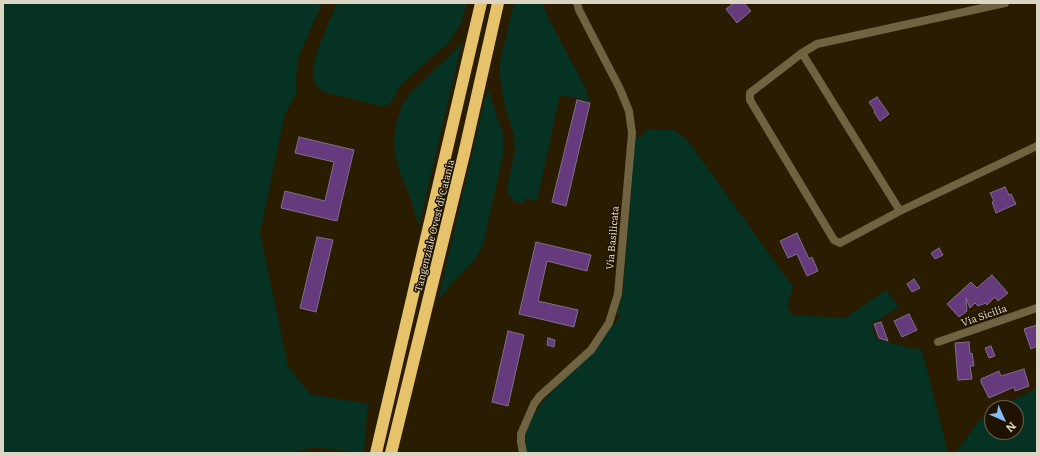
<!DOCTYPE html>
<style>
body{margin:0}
#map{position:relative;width:1040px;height:456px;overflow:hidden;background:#291c00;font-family:Literata,serif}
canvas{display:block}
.frame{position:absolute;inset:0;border:4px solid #ddd5c4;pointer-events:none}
.north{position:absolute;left:984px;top:400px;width:40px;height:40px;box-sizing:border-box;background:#1f1300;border:1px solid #6b614e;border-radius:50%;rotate:135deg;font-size:11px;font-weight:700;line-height:16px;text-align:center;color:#ddd5c4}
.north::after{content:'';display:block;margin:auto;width:14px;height:18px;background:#82bcfa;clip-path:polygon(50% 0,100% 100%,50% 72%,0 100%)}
</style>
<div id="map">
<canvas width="1040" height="456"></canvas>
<div class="frame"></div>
<div class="north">N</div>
</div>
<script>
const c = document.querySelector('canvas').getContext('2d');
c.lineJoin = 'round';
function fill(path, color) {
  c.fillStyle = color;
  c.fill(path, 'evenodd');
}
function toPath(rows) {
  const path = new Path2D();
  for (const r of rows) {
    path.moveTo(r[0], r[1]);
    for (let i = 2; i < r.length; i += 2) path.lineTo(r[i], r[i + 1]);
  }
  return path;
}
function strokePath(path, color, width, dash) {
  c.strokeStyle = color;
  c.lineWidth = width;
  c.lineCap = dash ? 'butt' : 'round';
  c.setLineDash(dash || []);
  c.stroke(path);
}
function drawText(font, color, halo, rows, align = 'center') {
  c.font = font + ' Literata,serif';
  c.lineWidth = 3;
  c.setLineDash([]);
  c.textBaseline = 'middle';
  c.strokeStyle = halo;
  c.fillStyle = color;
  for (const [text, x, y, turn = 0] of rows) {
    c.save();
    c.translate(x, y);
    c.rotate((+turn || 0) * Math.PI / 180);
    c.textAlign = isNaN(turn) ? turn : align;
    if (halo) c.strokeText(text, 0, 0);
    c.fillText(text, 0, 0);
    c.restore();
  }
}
fill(toPath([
 [3,3,322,3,298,58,296,80,297,92,285,114,282,127,260,233,288,366,310,394,369,404,366,420,364,453,314,447,291,453,3,453],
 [337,3,467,3,460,25,446,47,444,46,399,87,393,100,388,105,381,106,327,93,322,91,316,85,313,77,313,67,318,48],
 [514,3,542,3,548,17,585,87,590,101,560,95,537,201,525,198,524,204,512,200,508,194,507,187,515,151,514,134,505,107,500,78,500,62],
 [462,42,419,226,411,199,398,167,395,154,394,140,396,125,402,105,411,92,448,57],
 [489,89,492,102,503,134,503,155,483,245,473,262,452,283,438,301,484,101],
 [645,130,674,130,688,141,793,287,787,306,792,315,845,318,886,290,899,307,871,324,877,339,913,349,919,348,923,354,948,453,526,453,525,441,526,432,532,418,541,404,620,317,617,313,623,292,635,136,642,137],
 [1037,388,1037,453,956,453,979,420,992,411,992,432,1016,432,1016,408,998,408]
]), '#053222');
const building = toPath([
 [734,3,744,3,751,11,737,23,726,9,734,3],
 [877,97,889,114,880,121,874,112,875,111,869,102,877,97],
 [577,100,590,103,566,206,552,202,577,100],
 [299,137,354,150,337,221,281,208,285,191,325,201,334,162,295,153,299,137],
 [1005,187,1009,195,1011,194,1016,204,996,213,992,202,994,201,990,193,1005,187],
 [797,233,809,259,812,257,818,271,807,276,797,254,788,258,780,241,797,233],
 [317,237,333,240,316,312,300,308,317,237],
 [536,242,591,255,587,271,547,261,538,301,578,310,574,327,519,314,536,242],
 [939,248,943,255,935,259,931,253,939,248],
 [992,275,1008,293,998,301,995,297,987,305,986,303,978,306,975,303,970,308,966,298,967,311,959,317,947,304,971,282,977,288,992,275],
 [914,279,920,288,912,292,907,284,914,279],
 [909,314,917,330,902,337,894,321,909,314],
 [881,322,884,330,888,341,879,338,874,324,881,322],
 [1037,325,1037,346,1031,349,1024,329,1037,325],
 [508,331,524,335,508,406,492,402,508,331],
 [548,338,555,340,554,347,547,345,548,338],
 [969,342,970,354,972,353,974,366,970,366,972,379,958,380,955,343,969,342],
 [991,346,995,356,989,358,985,348,991,346],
 [1024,369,1029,386,1015,391,1014,387,989,398,981,382,981,379,999,371,1001,376,1024,369]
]);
fill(building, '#653b7d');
strokePath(building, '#816f8c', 1);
strokePath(toPath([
 [1005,3,817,44,802,53,750,93,750,100,834,240,840,243,900,211,1037,146],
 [802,53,900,211],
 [938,342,1037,308],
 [523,453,521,442,521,434,534,404,540,396,591,350,609,323,618,294,632,133,629,111,620,89,579,10,577,3]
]), '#706342', 8);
strokePath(toPath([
 [376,453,481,3],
 [391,453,464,154,498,3]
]), '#e6c36b', 12);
drawText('10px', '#ddd5c4', '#1f1300', [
 ["Tangenziale Ovest di Catania",435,226,-76],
 ["Via Basilicata",613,238,-85],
 ["Via Sicilia",984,316,-19]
]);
</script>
